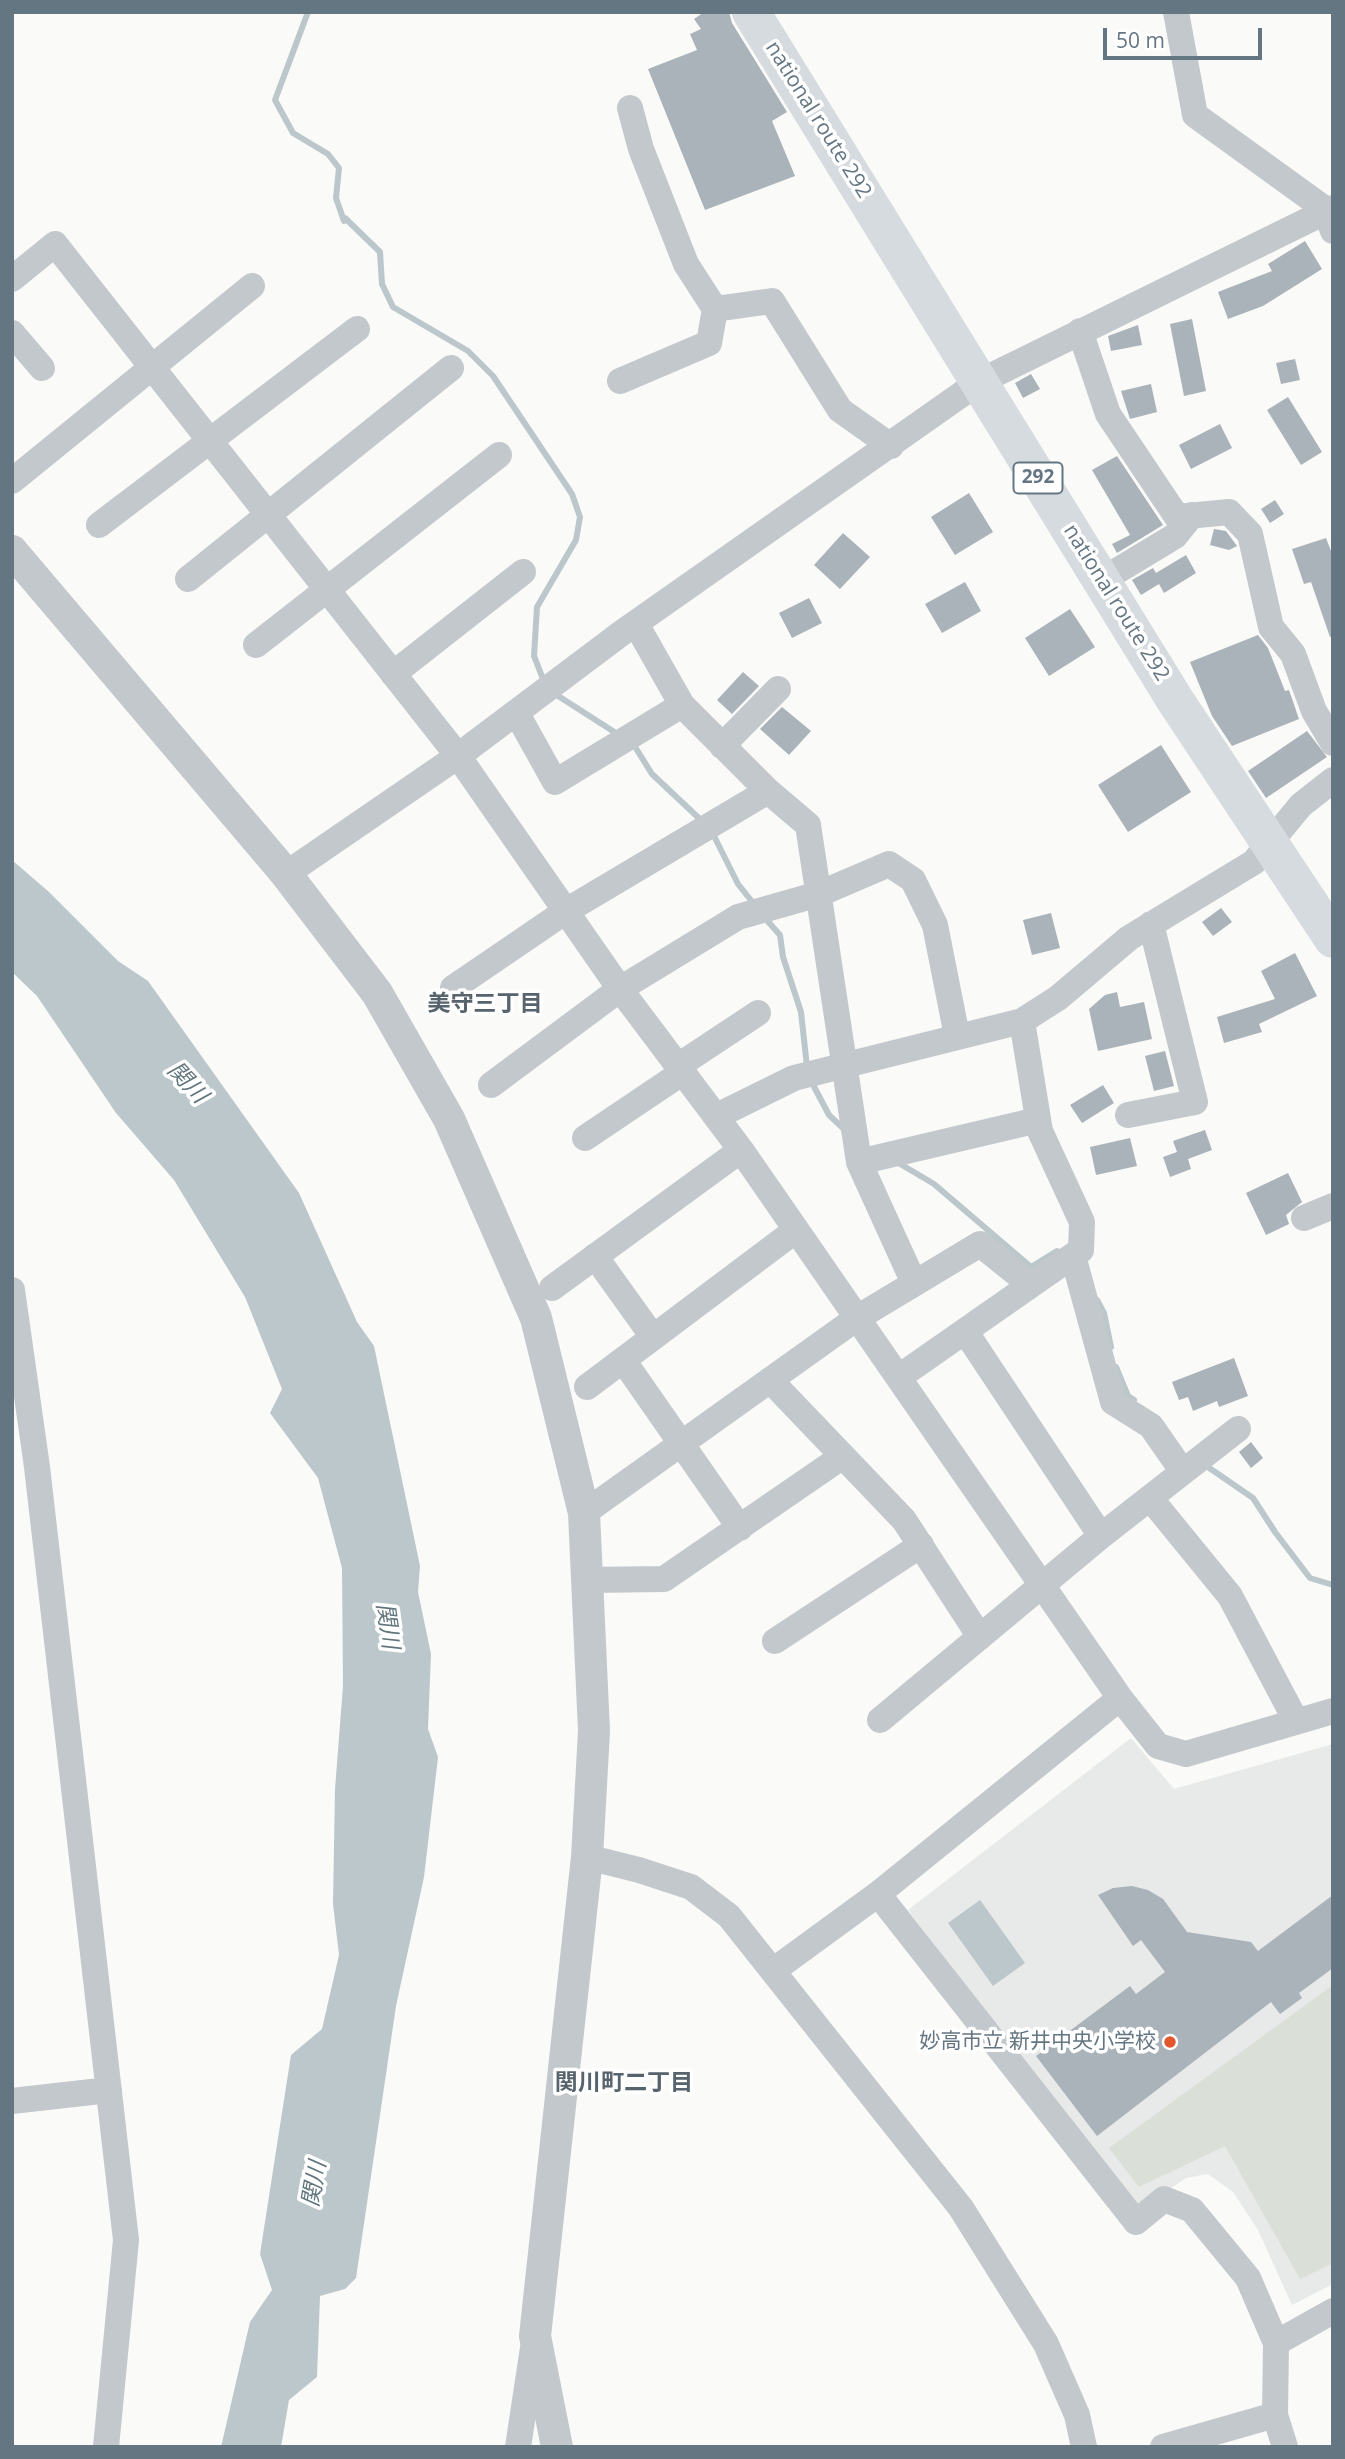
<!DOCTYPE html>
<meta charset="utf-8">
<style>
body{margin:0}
#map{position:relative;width:1345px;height:2459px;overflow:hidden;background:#fafaf8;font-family:"Open Sans",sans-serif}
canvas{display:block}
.frame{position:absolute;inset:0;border:14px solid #657683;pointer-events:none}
.scale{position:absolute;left:1103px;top:28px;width:159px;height:32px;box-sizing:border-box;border:4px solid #657683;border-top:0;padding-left:9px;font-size:21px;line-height:24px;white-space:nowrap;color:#657683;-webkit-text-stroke:5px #fff;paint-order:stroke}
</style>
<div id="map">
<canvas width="1345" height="2459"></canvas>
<div class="frame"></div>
<div class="scale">50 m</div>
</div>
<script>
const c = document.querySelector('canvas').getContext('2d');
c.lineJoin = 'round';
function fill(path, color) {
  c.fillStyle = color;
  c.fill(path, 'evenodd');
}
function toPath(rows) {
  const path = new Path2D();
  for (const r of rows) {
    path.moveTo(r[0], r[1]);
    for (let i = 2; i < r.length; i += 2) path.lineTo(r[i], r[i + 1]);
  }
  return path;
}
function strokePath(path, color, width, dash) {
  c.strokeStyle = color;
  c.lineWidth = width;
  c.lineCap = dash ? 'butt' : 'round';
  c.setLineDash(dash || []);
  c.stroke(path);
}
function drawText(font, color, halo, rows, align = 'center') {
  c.font = font + ' "Open Sans","Noto Sans JP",sans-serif';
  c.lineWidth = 7;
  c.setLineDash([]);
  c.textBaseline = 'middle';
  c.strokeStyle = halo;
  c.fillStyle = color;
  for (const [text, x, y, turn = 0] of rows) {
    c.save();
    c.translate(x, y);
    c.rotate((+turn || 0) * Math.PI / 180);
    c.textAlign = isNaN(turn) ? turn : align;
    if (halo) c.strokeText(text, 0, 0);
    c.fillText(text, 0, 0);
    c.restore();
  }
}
fill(toPath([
 [1131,1738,1174,1789,1333,1744,1333,2284,1292,2305,1258,2230,1233,2192,1208,2174,1186,2178,1137,2211,908,1910]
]), '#e8e9e9');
fill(toPath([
 [1333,1985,1333,2263,1300,2279,1225,2146,1139,2187,1109,2148]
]), '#dadfd7');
fill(toPath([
 [12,860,49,892,118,961,148,981,299,1193,357,1322,374,1346,420,1566,418,1592,431,1654,428,1729,438,1757,424,1877,396,2006,356,2278,345,2289,320,2296,317,2377,289,2400,281,2447,221,2447,250,2322,272,2290,260,2254,291,2055,322,2029,339,1955,333,1904,335,1789,343,1686,342,1568,318,1478,270,1413,282,1389,245,1297,174,1180,116,1113,37,996,12,972],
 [980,1900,1025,1963,993,1986,948,1923]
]), '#bbc7cb');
strokePath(toPath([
 [308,12,275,100,293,133,328,154,339,168,336,198,344,221,345,218,380,252,382,284,393,307,468,351,493,376,572,494,580,517,576,540,537,607,534,656,545,684],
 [552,692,619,735],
 [632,742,652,774,703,822],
 [712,832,738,884,754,904],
 [763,916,780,935,783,957,801,1012,807,1067],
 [811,1081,829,1115,846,1131],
 [897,1162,934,1184,1031,1267,1057,1251,1061,1254],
 [1097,1300,1104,1313,1111,1347],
 [1116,1367,1128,1396,1134,1400],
 [1205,1465,1253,1498,1275,1532,1310,1578,1333,1585]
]), '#bbc7cb', 6);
fill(toPath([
 [704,12,729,12,732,23,787,112,772,121,795,176,705,210,648,69,697,50,690,34,701,29,694,19],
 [1305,241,1322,269,1263,306,1228,319,1218,292,1272,271,1268,264],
 [1192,319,1206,391,1184,396,1170,324],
 [1138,325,1142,345,1111,351,1108,336],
 [1295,359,1300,380,1281,384,1276,363],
 [1031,374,1040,389,1023,398,1015,383],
 [1151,384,1157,412,1130,419,1121,391],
 [1288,397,1322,452,1301,465,1267,410],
 [1220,424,1232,448,1191,469,1179,445],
 [1117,456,1163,525,1117,553,1112,544,1130,535,1092,470],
 [969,493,993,532,955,555,931,517],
 [1275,500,1284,514,1270,523,1261,509],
 [1214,529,1226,531,1237,546,1229,550,1210,545],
 [843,533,870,557,840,589,814,565],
 [1326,538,1333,556,1333,636,1330,637,1311,582,1304,584,1292,549],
 [1186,555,1196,573,1164,593,1159,584,1141,595,1132,580,1153,568,1156,573],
 [965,582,981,611,942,633,925,604],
 [809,598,822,623,792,638,779,613],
 [1070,609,1095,647,1049,676,1025,638],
 [1258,635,1268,648,1285,691,1289,690,1299,719,1232,746,1212,716,1190,662],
 [743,672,759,686,732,714,717,700],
 [782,707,811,731,789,755,760,729],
 [1307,731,1327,757,1266,798,1248,771],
 [1161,745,1191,792,1128,832,1098,785],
 [1221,908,1232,922,1213,936,1202,922],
 [1051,913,1060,948,1032,955,1023,920],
 [1295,953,1317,996,1259,1024,1262,1032,1224,1043,1217,1017,1275,999,1261,971],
 [1117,992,1120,1007,1144,1002,1152,1039,1098,1051,1089,1009,1105,995],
 [1165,1051,1174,1086,1154,1091,1145,1056],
 [1103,1085,1114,1103,1082,1123,1070,1105],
 [1205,1130,1212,1150,1188,1159,1191,1169,1170,1177,1163,1157,1177,1152,1173,1141],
 [1130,1138,1137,1166,1096,1175,1090,1147],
 [1288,1173,1302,1202,1286,1215,1289,1224,1266,1235,1246,1193],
 [1234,1358,1248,1396,1219,1407,1217,1401,1193,1411,1188,1397,1179,1400,1172,1382],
 [1251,1442,1263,1458,1251,1468,1239,1452],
 [1132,1886,1148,1890,1163,1899,1187,1932,1251,1942,1258,1951,1333,1895,1333,1968,1299,1993,1302,1998,1280,2014,1271,2002,1097,2136,1036,2056,1130,1986,1136,1994,1165,1972,1141,1940,1133,1946,1098,1895,1113,1888]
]), '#aab3b9');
strokePath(toPath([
 [1176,12,1195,115,1325,209,1333,231],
 [630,108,641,149,686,264,715,309,772,301,840,410,891,446],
 [12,279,55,244,458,756,620,989,741,1150,1120,1698,1158,1746,1186,1754,1333,1711],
 [1080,331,1108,414,1177,517,1229,512,1250,534,1271,627,1293,654,1314,711,1333,743],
 [12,333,42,368],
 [620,381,709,343,715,309],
 [12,481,252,286],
 [99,525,357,329],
 [188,579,451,368],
 [1102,580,1175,536,1192,515],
 [636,624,682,705,768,791],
 [256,645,499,455],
 [393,674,523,572],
 [516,712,555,782,682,705],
 [722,746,778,689],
 [286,874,458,756,623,632,979,382,1333,208],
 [453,988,566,911,768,791,808,825,859,1162],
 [678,1066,758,1013],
 [491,1085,620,989,738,917,819,894,889,864,913,880,935,925,957,1036],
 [1128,1115,1195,1102,1151,924],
 [717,1116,794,1078,1022,1021,1058,998,1129,938,1254,862,1301,805,1333,780],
 [585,1138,683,1072],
 [1304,1218,1333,1206],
 [595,1256,653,1337],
 [1073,1256,1113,1402,1151,1426,1183,1472],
 [914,1283,859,1162,1038,1120],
 [552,1288,741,1150],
 [12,1290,37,1467,126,2240,106,2447],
 [965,1331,1101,1536],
 [623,1360,740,1528],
 [899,1377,1081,1250,1082,1222,1040,1131,1022,1021],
 [770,1380,904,1520,980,1637],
 [587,1387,796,1230],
 [1150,1498,1230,1596,1296,1721],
 [584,1513,857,1318,980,1244,1031,1285],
 [587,1580,664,1579,843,1456],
 [775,1641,921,1545],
 [880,1720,1101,1536,1238,1429],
 [587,1857,639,1870,691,1887,729,1916,961,2208,1046,2344,1077,2415,1084,2447],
 [878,1894,1136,2222,1164,2199,1192,2210,1248,2278,1276,2343,1333,2311],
 [774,1970,878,1894,1120,1698],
 [12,2101,109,2090],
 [1276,2343,1275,2415,1285,2447],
 [518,2447,533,2348],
 [1163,2447,1275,2415]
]), '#c3c8cc', 26);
strokePath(toPath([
 [12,551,286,874,377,993,449,1119,536,1318,584,1513,594,1731,587,1857,535,2336,557,2447]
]), '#c3c8cc', 32);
strokePath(toPath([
 [751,12,1175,700,1333,939]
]), '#d6dbdf', 38);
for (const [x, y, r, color] of [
 [1170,2042,7,"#e4572e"]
]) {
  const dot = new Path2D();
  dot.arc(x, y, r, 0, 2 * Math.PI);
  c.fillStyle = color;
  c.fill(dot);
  strokePath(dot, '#fff', 2.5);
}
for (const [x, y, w] of [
 [1038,478,49]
]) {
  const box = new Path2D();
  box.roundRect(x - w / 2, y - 15.5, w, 31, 5);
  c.fillStyle = '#fff';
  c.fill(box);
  strokePath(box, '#657683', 2);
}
drawText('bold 19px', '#657683', null, [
 ["292",1038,478]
]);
drawText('21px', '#657683', '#fff', [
 ["national route 292",818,120,58],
 ["national route 292",1116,603,58]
]);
drawText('21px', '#657683', '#fff', [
 ["妙高市立 新井中央小学校",1156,2042]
], 'right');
drawText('bold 23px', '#57646e', '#fff', [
 ["美守三丁目",485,1004],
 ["関川町二丁目",624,2083]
]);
drawText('italic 23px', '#60757c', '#fff', [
 ["関川",187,1083,47],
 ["関川",387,1626,82],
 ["関川",315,2184,-80]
]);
</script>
